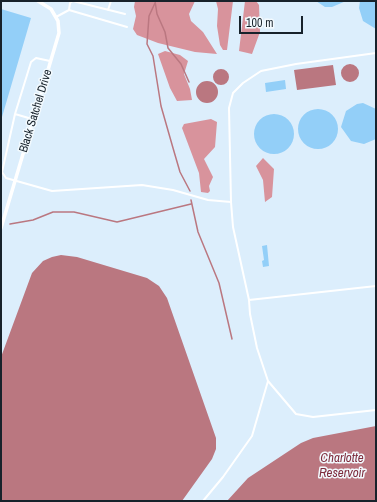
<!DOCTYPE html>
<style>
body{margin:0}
#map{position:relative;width:377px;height:502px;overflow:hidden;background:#dceefc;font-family:"Archivo Narrow",sans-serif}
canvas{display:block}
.frame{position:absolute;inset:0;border:2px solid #17222b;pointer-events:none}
.scale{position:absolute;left:239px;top:16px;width:64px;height:18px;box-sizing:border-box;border:2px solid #17222b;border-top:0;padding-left:5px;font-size:12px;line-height:14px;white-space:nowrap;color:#17222b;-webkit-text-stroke:3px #f3fafe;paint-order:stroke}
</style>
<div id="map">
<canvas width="377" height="502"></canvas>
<div class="frame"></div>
<div class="scale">100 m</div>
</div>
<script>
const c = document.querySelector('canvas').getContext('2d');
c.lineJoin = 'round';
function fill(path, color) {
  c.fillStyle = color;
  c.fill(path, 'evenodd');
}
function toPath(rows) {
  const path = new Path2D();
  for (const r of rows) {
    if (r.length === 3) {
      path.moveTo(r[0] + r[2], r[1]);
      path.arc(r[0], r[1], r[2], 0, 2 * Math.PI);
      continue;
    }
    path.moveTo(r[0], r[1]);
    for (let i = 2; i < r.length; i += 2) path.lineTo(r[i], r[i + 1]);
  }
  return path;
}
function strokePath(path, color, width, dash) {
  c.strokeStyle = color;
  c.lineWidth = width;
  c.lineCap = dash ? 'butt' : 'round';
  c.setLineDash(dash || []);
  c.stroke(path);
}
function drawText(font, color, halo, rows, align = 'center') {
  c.font = font + ' "Archivo Narrow",sans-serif';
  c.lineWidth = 3;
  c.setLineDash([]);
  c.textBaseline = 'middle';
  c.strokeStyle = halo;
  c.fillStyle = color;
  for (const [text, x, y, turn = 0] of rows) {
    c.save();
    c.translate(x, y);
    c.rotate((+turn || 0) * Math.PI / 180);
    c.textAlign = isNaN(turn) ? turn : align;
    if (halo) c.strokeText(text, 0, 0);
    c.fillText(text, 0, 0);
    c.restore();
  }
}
fill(toPath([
 [135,1,195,1,189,14,191,21,203,32,217,54,195,52,158,43,137,35,133,29,136,16,134,7],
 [216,1,233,1,227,50,223,50,220,45,217,26,218,9],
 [245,1,256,1,259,5,260,32,252,54,239,51],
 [165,51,180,55,188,61,184,74,190,89,192,100,177,101,170,88,158,54],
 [211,119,217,122,215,147,204,159,213,177,209,186,210,191,208,193,201,192,199,173,182,128,184,124],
 [263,158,274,169,272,197,265,202,263,180,256,166]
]), '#d8939c');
fill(toPath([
 [350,73,9],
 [333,65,336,85,297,90,294,70],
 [221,77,8],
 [207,92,11],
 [61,255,77,257,147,278,159,286,167,298,216,438,216,449,212,459,182,501,1,501,1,357,32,273,43,261,52,257],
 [376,426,376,501,227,501,248,478,301,443,313,438]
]), '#ba7780');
strokePath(toPath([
 [155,1,157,14,165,32,168,48,181,64,189,82],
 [155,3,149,16,147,44,153,56,161,106,173,148,180,172,190,191],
 [191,200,198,232,219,283,232,339],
 [10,224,33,220,53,212,74,212,117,222,191,204]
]), '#ba7780', 1.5);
fill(toPath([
 [316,1,346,1,332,7,325,7],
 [360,1,376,1,376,29,363,21,359,8],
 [1,9,31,18,2,117,1,117],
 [285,80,286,89,266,92,265,83],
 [363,103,376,109,376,139,364,144,351,141,341,127,346,111,357,104],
 [318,129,20],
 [274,134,20],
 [267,245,269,266,263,267,262,261,264,260,262,246]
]), '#93cff8');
strokePath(toPath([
 [69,10,70,3,73,1,125,14],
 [108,10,111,1],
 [56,17,69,10,127,27],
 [376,53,296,64,261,71,243,83,233,93,229,108,231,202,233,227,249,300,376,286],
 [15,114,31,62,36,58,50,61],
 [32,119,15,114,2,172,6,178,52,191,142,185,173,190,208,200,231,202],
 [249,300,250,314,257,348,268,381,296,414,313,417,376,410],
 [203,501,223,477,252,436,268,381]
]), '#fff', 2);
strokePath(toPath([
 [1,228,59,33,58,21,51,9,38,1]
]), '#fff', 3.5);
drawText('12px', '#17222b', '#f3fafe', [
 ["Black Satchel Drive",36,111,-73]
]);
drawText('italic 13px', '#7f2d3e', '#f3fafe', [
 ["Charlotte",342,459],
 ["Reservoir",342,474]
]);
</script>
